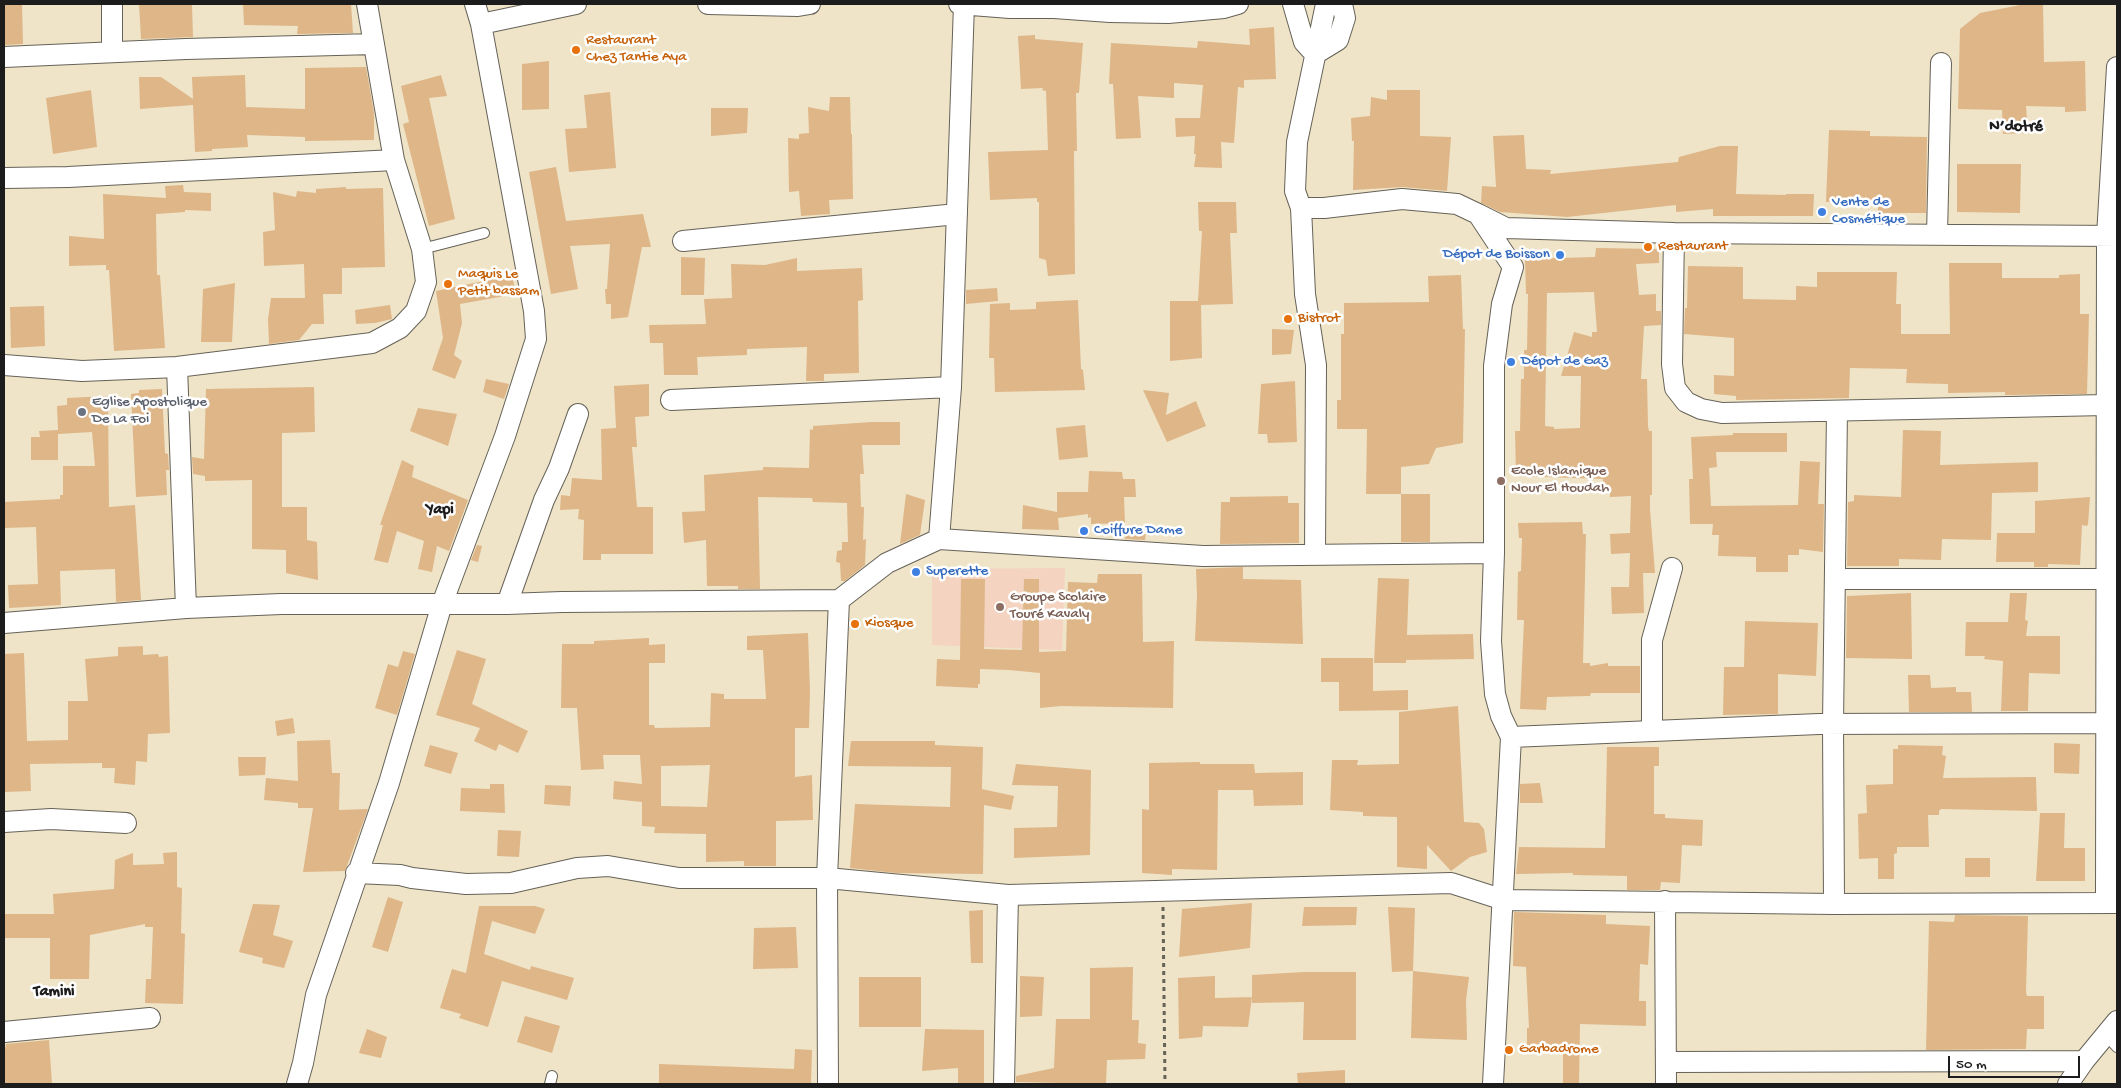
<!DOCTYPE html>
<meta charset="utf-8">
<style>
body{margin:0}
#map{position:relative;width:2121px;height:1088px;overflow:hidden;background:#efe4c8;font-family:"Gochi Hand",sans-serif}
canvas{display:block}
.frame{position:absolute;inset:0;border:5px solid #1c1c1c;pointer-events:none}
.scale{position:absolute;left:1948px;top:1056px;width:132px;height:22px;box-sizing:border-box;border:2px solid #1c1c1c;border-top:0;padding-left:6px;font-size:15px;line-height:18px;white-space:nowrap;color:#1c1c1c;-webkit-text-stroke:4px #fff;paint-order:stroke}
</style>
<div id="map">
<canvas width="2121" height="1088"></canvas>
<div class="frame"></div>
<div class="scale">50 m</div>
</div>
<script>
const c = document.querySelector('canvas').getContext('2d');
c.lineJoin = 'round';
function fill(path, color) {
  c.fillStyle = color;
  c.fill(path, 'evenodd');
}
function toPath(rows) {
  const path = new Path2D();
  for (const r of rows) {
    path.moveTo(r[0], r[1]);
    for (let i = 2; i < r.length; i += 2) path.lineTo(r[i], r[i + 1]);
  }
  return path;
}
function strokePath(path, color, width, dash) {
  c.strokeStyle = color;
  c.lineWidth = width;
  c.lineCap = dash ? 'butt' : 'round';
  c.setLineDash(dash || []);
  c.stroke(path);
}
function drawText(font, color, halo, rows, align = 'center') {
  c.font = font + ' "Gochi Hand",sans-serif';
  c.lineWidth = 5;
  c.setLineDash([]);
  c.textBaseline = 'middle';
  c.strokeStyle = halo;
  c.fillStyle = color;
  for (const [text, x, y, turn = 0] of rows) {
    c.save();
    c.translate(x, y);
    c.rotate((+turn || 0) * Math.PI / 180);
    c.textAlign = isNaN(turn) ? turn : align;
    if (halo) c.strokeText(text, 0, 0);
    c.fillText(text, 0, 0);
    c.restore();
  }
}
fill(toPath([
 [1065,568,1062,650,932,645,932,569]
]), '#f4d3c0');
fill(toPath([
 [4,4,22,4,23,44,4,45],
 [139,4,192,4,193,37,141,39],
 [243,4,351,4,353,33,297,34,298,26,244,25],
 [2025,4,2043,4,2044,62,2085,61,2086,111,2065,112,2065,107,2026,106,2028,133,2003,134,2002,110,1958,109,1960,29,1980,13],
 [1274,27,1276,79,1244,80,1244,88,1238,87,1234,143,1221,142,1222,168,1194,167,1196,154,1194,154,1195,136,1176,137,1175,118,1200,118,1203,85,1174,83,1174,98,1138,96,1141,138,1116,139,1113,84,1109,84,1111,43,1197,48,1198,41,1250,45,1249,29],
 [1035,35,1035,39,1083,43,1079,93,1076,93,1077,151,1074,151,1075,274,1048,276,1046,260,1039,258,1039,202,1037,202,1037,198,990,200,988,152,1048,150,1046,91,1042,90,1043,88,1021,89,1018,36],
 [549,61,549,109,522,110,522,64],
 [366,67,374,113,374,140,305,141,305,137,247,135,248,147,212,149,212,151,195,152,193,105,140,109,139,77,161,77,193,99,192,77,245,75,246,107,305,109,305,68],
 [441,75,447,96,429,98,455,219,429,226,403,124,409,122,401,86],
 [91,90,97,147,53,154,46,98],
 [1387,90,1420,90,1420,136,1451,137,1447,191,1403,187,1353,190,1354,141,1352,141,1351,118,1370,116,1371,97,1387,100],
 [610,92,616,168,569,172,565,129,587,128,584,95],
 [830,97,850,97,851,134,852,134,853,199,829,200,830,214,801,216,799,191,789,192,788,138,799,139,799,134,809,133,808,107,829,111],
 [711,108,748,108,747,133,711,136],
 [1829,130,1870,131,1870,136,1927,137,1926,213,1878,213,1878,200,1826,202],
 [1524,135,1526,169,1551,170,1550,174,1678,162,1679,157,1720,146,1738,146,1736,194,1786,195,1786,194,1814,194,1813,216,1713,216,1713,209,1676,212,1676,205,1567,217,1500,212,1481,203,1482,186,1496,187,1493,136],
 [1957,164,2021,164,2020,213,1957,212],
 [556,167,566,221,643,214,651,247,642,247,628,317,611,319,611,304,606,304,605,289,607,289,610,244,570,246,578,289,551,294,529,172],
 [183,185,184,192,211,193,211,211,185,210,185,212,156,214,157,275,160,275,165,348,114,351,109,270,106,270,106,265,69,266,69,236,104,239,103,194,166,198,165,186],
 [346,187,346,189,383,188,385,267,342,268,342,294,323,294,324,324,312,324,299,340,269,344,268,319,271,298,305,298,304,264,264,266,263,232,275,230,273,192,296,197,297,191,316,193,316,189],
 [1198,202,1236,202,1237,233,1230,233,1233,304,1201,305,1202,358,1170,361,1170,301,1198,301,1202,231,1199,231],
 [1596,248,1659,249,1659,263,1636,264,1639,295,1656,294,1656,311,1661,311,1661,325,1644,326,1641,379,1647,379,1648,426,1649,431,1652,431,1652,495,1650,495,1650,509,1655,573,1643,573,1644,613,1612,614,1611,587,1629,587,1630,553,1611,554,1610,534,1630,533,1631,496,1610,497,1610,490,1602,490,1603,479,1516,476,1515,431,1520,431,1521,379,1524,379,1524,350,1527,350,1528,294,1526,294,1525,259,1595,257],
 [1594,292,1597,332,1592,332,1592,337,1574,332,1561,376,1581,376,1580,428,1554,429,1554,427,1545,426,1547,293],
 [681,257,705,258,704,295,681,295],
 [797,258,797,271,862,268,863,300,858,301,859,373,824,374,824,381,806,381,807,347,747,349,747,355,697,357,698,375,664,375,663,343,650,343,649,325,706,324,704,299,732,298,731,264,765,265],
 [1949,263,2002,263,2002,278,2059,278,2059,275,2080,274,2080,314,2089,314,2087,394,2005,395,2005,392,1948,393,1948,384,1906,383,1907,369,1850,368,1849,398,1736,400,1736,396,1714,394,1714,375,1734,376,1734,338,1684,334,1685,308,1687,308,1688,266,1743,267,1743,299,1796,300,1796,286,1817,287,1817,272,1897,272,1896,304,1901,304,1901,334,1950,334],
 [512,275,516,294,460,304,462,323,454,355,462,361,455,379,432,370,443,338,436,291],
 [1461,275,1463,329,1465,329,1463,443,1436,448,1429,464,1401,467,1401,494,1366,494,1367,429,1337,429,1337,400,1341,400,1341,334,1344,334,1344,303,1429,302,1428,276],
 [235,283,232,342,201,342,203,289],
 [997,288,998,301,966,304,966,290],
 [1078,300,1081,369,1083,370,1085,390,995,392,994,358,989,358,990,304,1010,303,1010,310,1036,309,1036,302],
 [390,305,392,319,375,323,356,324,355,310],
 [44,306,45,346,11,348,10,307],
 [1272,329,1294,330,1291,354,1272,355],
 [486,379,509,384,504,399,483,392],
 [1295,381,1297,442,1268,443,1267,434,1258,434,1261,384],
 [649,384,649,416,635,417,637,447,632,447,637,507,653,507,653,554,601,554,601,560,583,560,584,520,578,519,579,509,560,510,561,495,570,496,572,478,602,480,601,429,616,428,614,386],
 [314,387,315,432,282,433,282,507,307,507,307,540,317,542,318,580,286,573,286,550,252,549,252,480,205,481,205,476,193,474,192,457,204,459,206,389],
 [162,389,165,453,168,454,169,470,166,470,167,495,136,497,131,394,139,393,139,390],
 [1143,390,1169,393,1166,415,1196,401,1206,426,1167,442],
 [108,396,109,507,135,505,141,600,116,602,115,569,60,571,61,605,9,608,8,585,38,584,36,527,4,528,4,502,60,499,60,495,63,495,63,466,95,466,92,432,58,434,58,460,31,460,31,437,40,437,39,431,58,430,57,406,67,405,67,398],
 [418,408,457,414,448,446,410,431],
 [872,422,900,422,900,445,862,445,864,474,860,474,861,507,864,507,863,540,866,539,865,565,845,581,841,581,840,563,836,562,837,551,842,550,842,542,848,542,847,503,813,502,812,498,758,497,760,589,738,589,738,586,707,586,706,540,684,543,682,512,705,511,704,475,763,470,763,467,809,468,810,429,813,430,813,426],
 [1085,425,1088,457,1059,460,1056,428],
 [1903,430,1941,431,1940,465,2038,462,2038,492,1992,493,1991,540,1942,539,1941,560,1899,559,1899,566,1847,566,1848,502,1854,501,1854,495,1901,497],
 [1733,433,1787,433,1787,452,1716,452,1717,467,1709,468,1711,506,1798,505,1800,461,1820,462,1818,504,1824,504,1823,552,1799,549,1799,555,1788,555,1788,572,1756,572,1756,557,1718,556,1719,535,1712,535,1713,524,1690,524,1689,479,1693,479,1691,437,1733,435],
 [402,460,414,466,412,477,468,500,449,551,437,546,432,572,418,569,424,541,397,531,388,563,374,560,383,525,380,525],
 [1089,471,1122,472,1123,479,1135,479,1136,497,1124,497,1125,523,1091,524,1091,517,1088,518,1088,514,1058,518,1059,530,1022,529,1023,505,1057,512,1057,492,1088,492],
 [906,494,925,500,920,535,900,544],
 [1401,494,1430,494,1430,542,1401,542],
 [1288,496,1288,503,1299,503,1299,543,1220,544,1221,502,1230,502,1230,497],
 [2090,497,2088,524,2087,526,2082,525,2080,565,2048,564,2048,567,2034,567,2034,562,1996,562,1997,533,2035,533,2035,501],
 [1582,522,1583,534,1586,534,1583,663,1590,663,1590,666,1608,663,1608,666,1640,666,1640,693,1591,693,1590,696,1547,697,1546,710,1520,709,1524,620,1517,620,1518,572,1521,571,1522,538,1519,538,1518,523],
 [1146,532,1145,540,1125,539,1125,533],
 [477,545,482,546,478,562,471,560],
 [1243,567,1243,579,1301,580,1303,644,1195,641,1197,595,1196,569],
 [1098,574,1142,574,1143,642,1174,641,1173,708,1061,706,1040,708,1040,673,1009,670,980,669,980,684,978,684,978,688,936,686,937,659,960,660,961,579,985,579,984,649,1022,650,1024,579,1039,579,1039,652,1066,651,1068,582,1097,583],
 [1378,578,1409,579,1407,635,1473,634,1474,659,1406,660,1406,663,1374,663],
 [1911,593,1912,659,1846,658,1847,596],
 [2010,593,2027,593,2025,620,2028,621,2026,636,2060,636,2060,674,2029,673,2028,711,2001,711,2003,661,1984,659,1985,656,1965,656,1966,622,2008,622],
 [1745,621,1818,623,1816,676,1778,674,1778,714,1723,715,1724,667,1744,667],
 [808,633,810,692,809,728,795,728,795,777,812,775,813,820,776,821,776,866,744,866,744,861,706,862,706,834,654,833,655,827,642,826,642,802,613,799,614,781,642,784,640,755,603,755,604,769,581,770,577,708,561,708,562,644,594,644,594,641,649,638,649,645,665,644,665,663,649,663,649,725,654,725,655,728,710,727,711,693,724,694,724,699,766,699,763,650,747,650,747,636],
 [710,765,707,807,661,806,661,766],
 [143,646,143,655,158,654,159,657,168,656,170,733,148,734,147,762,136,761,135,785,114,783,115,768,102,768,102,763,30,764,31,791,4,792,4,654,24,653,27,741,68,740,68,701,88,701,85,659,118,656,118,647],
 [457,650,486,659,472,704,528,731,518,753,499,744,496,751,474,741,480,728,436,715],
 [403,651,415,654,397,715,375,708,388,664,398,667],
 [1321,658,1373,658,1373,691,1408,690,1408,710,1339,711,1339,682,1321,682],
 [1908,675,1930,675,1931,688,1956,687,1956,692,1971,692,1972,712,1909,712],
 [1458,706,1464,822,1479,823,1484,829,1487,852,1470,857,1451,871,1427,845,1427,869,1397,867,1397,817,1363,816,1363,812,1330,810,1332,760,1358,760,1357,765,1399,764,1399,712],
 [293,718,295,733,277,736,275,721],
 [330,740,332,773,340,773,339,810,368,809,345,871,303,872,313,808,298,808,298,803,264,800,266,778,298,781,297,741],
 [851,741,935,741,935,745,983,747,982,789,1014,796,1011,810,984,805,983,874,896,873,850,868,855,804,950,807,951,767,848,766],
 [2054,743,2080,744,2079,774,2054,773],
 [430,745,458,753,451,774,424,766],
 [1898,745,1943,746,1942,755,1946,756,1943,778,2036,777,2037,811,1941,809,1939,811,1939,815,1928,815,1929,847,1897,847,1897,853,1894,854,1894,879,1878,879,1878,858,1859,859,1858,814,1867,813,1866,785,1893,784,1893,749,1898,749],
 [1607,747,1659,747,1659,766,1654,766,1654,814,1665,814,1665,818,1703,820,1702,846,1682,845,1680,883,1661,882,1660,890,1627,890,1627,876,1573,875,1573,873,1516,874,1519,847,1605,848],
 [238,757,266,757,265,775,239,776],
 [1200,762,1200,764,1254,764,1255,773,1303,772,1303,805,1254,806,1253,790,1218,790,1217,870,1172,869,1172,875,1142,873,1142,809,1149,810,1149,763],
 [1016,764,1091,770,1090,855,1014,858,1014,828,1057,827,1058,786,1012,785],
 [1540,783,1543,803,1520,803,1520,784],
 [490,784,504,784,505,813,460,811,461,788,490,789],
 [545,785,571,786,570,806,544,804],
 [2040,813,2065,813,2064,848,2085,848,2085,881,2036,881],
 [498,830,521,831,519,857,497,856],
 [177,852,177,887,182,888,181,933,185,934,183,1004,145,1003,146,979,151,979,153,927,145,927,145,924,90,935,89,979,50,979,50,938,5,938,5,914,54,914,53,894,114,889,115,860,133,853,133,865,164,864,163,853],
 [1965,858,1990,858,1990,877,1965,877],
 [388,897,403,902,388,952,372,947],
 [1252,903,1250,948,1179,957,1182,909],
 [253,904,280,905,273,935,293,941,284,968,262,963,263,958,239,952],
 [479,906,535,906,545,909,535,934,492,921,484,954,530,970,531,966,574,978,567,1000,502,981,488,1027,459,1018,461,1014,440,1008,452,969,466,973],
 [1304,907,1357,907,1356,925,1302,926],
 [1388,907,1415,908,1413,971,1392,972],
 [983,910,983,963,971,963,969,911],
 [1514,912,1606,915,1606,924,1650,926,1648,965,1640,964,1639,1001,1646,1001,1646,1026,1580,1024,1579,1084,1563,1084,1563,1049,1527,1048,1527,1028,1529,1028,1526,967,1513,966],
 [1955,915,2028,916,2026,992,2027,996,2044,996,2044,1029,2027,1029,2026,1049,1926,1050,1929,921,1954,922],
 [796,927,798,968,753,969,754,928],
 [1133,967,1132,1020,1139,1020,1138,1043,1146,1044,1145,1059,1107,1060,1106,1084,1016,1082,1016,1076,1054,1068,1056,1019,1090,1019,1090,968],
 [1413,971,1469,977,1466,1000,1467,1040,1411,1038],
 [1304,972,1356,972,1356,1040,1303,1040,1304,1002,1252,1003,1252,975],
 [1020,976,1044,977,1042,1016,1020,1017],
 [1215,976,1215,998,1252,997,1248,1027,1203,1026,1202,1037,1179,1039,1178,978],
 [859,977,921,977,921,1027,859,1027],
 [525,1016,560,1026,552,1053,517,1042],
 [367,1029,387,1037,381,1058,359,1053],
 [925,1029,984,1030,984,1083,958,1083,958,1068,922,1071],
 [49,1040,52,1084,4,1084,4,1055,6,1044],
 [795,1049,812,1050,811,1084,659,1084,659,1064,794,1069],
 [1345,1070,1345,1084,1298,1084,1297,1073]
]), '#deb688');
const lane = toPath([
 [422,249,484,233],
 [2106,1035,2117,1047],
 [550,1084,552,1076]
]);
const street = toPath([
 [708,4,798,6,810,4],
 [959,4,1010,8,1054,8,1110,12,1168,13,1224,8,1238,4],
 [1293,4,1304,42,1315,54,1338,40,1345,18,1342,4],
 [1326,4,1297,142,1295,191,1301,208,1324,208,1402,199,1457,204,1478,214],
 [481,24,576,4],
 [112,52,112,4],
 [4,57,186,49,374,44],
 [4,178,68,177,394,160],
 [1301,208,1305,294,1316,365,1315,555],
 [1674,233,1672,364,1675,388,1686,402,1701,409,1722,413,2106,405],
 [1937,235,1941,63],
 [683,241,957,214],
 [4,365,82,371,177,367,372,343,400,328,416,311,426,282,422,249,394,160,367,4],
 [177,367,186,608],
 [671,400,951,387],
 [939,539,1203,556,1494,553],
 [1835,579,2117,579],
 [507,604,544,500,559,468,578,414],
 [4,623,186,608,281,604,507,604,562,602,839,600,887,563,939,539,951,387,964,4],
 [1652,731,1652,640,1672,568],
 [1511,737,1819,724,2106,723],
 [4,822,51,819,126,823],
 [356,873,400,875,412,878,466,884,511,883,577,868,608,866,679,878,827,878,1008,895,1451,883,1504,900,1834,904,2117,903],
 [1665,901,1666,1084],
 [2106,903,2107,236,2117,67],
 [1834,904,1833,724,1837,411],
 [4,1032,150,1018],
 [1666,1062,2084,1061],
 [297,1084,303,1063,316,995,389,783,442,604,505,436,536,339,534,311,481,24,475,4],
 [828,1084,827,878,839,600],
 [1004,1084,1008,895],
 [1493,1084,1511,737,1501,716,1495,694,1491,641,1494,553,1494,366,1502,304,1513,267,1478,214,1506,228,1674,233,2117,236],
 [2068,1084,2084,1061,2117,1021]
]);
strokePath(lane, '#666258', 12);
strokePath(street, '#666258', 22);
strokePath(toPath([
 [1163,907,1165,1084]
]), '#666258', 3, [4, 4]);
strokePath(lane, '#fff', 10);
strokePath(street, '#fff', 20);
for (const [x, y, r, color] of [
 [576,50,5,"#e8710a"],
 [1822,212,5,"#3f7fe0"],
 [1648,247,5,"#e8710a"],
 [1560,255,5,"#3f7fe0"],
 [448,284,5,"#e8710a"],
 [1288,319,5,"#e8710a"],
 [1511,362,5,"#3f7fe0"],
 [82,412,5,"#6b7280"],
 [1501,481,5,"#8d6e63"],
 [1084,531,5,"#3f7fe0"],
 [916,572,5,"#3f7fe0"],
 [1000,607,5,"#8d6e63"],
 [855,624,5,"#e8710a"],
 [1509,1050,5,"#e8710a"]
]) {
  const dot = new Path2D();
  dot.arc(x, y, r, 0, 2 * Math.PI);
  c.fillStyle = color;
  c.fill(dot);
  strokePath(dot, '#fff', 2);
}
drawText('15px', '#c56008', '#fff', [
 ["Restaurant",586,41],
 ["Chez Tantie Aya",586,58],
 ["Restaurant",1658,247],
 ["Maquis Le",458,275],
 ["Petit bassam",458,292],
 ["Bistrot",1298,319],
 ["Kiosque",865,624],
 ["Garbadrome",1519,1050]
], 'left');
drawText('15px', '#366cbe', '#fff', [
 ["Vente de",1832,203],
 ["Cosmétique",1832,220],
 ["Dépot de Boisson",1550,255,"right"],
 ["Dépot de Gaz",1521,362],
 ["Coiffure Dame",1094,531],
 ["Superette",926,572]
], 'left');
drawText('15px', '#5b616d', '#fff', [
 ["Eglise Apostolique",92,403],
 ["De La Foi",92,420]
], 'left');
drawText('15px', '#785e54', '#fff', [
 ["Ecole Islamique",1511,472],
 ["Nour El Houdah",1511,489],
 ["Groupe Scolaire",1010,598],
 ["Touré Kavaly",1010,615]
], 'left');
drawText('bold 16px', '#1c1c1c', '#fff', [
 ["N’dotré",2016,128],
 ["Yapi",440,511],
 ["Tamini",54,993]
]);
</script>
